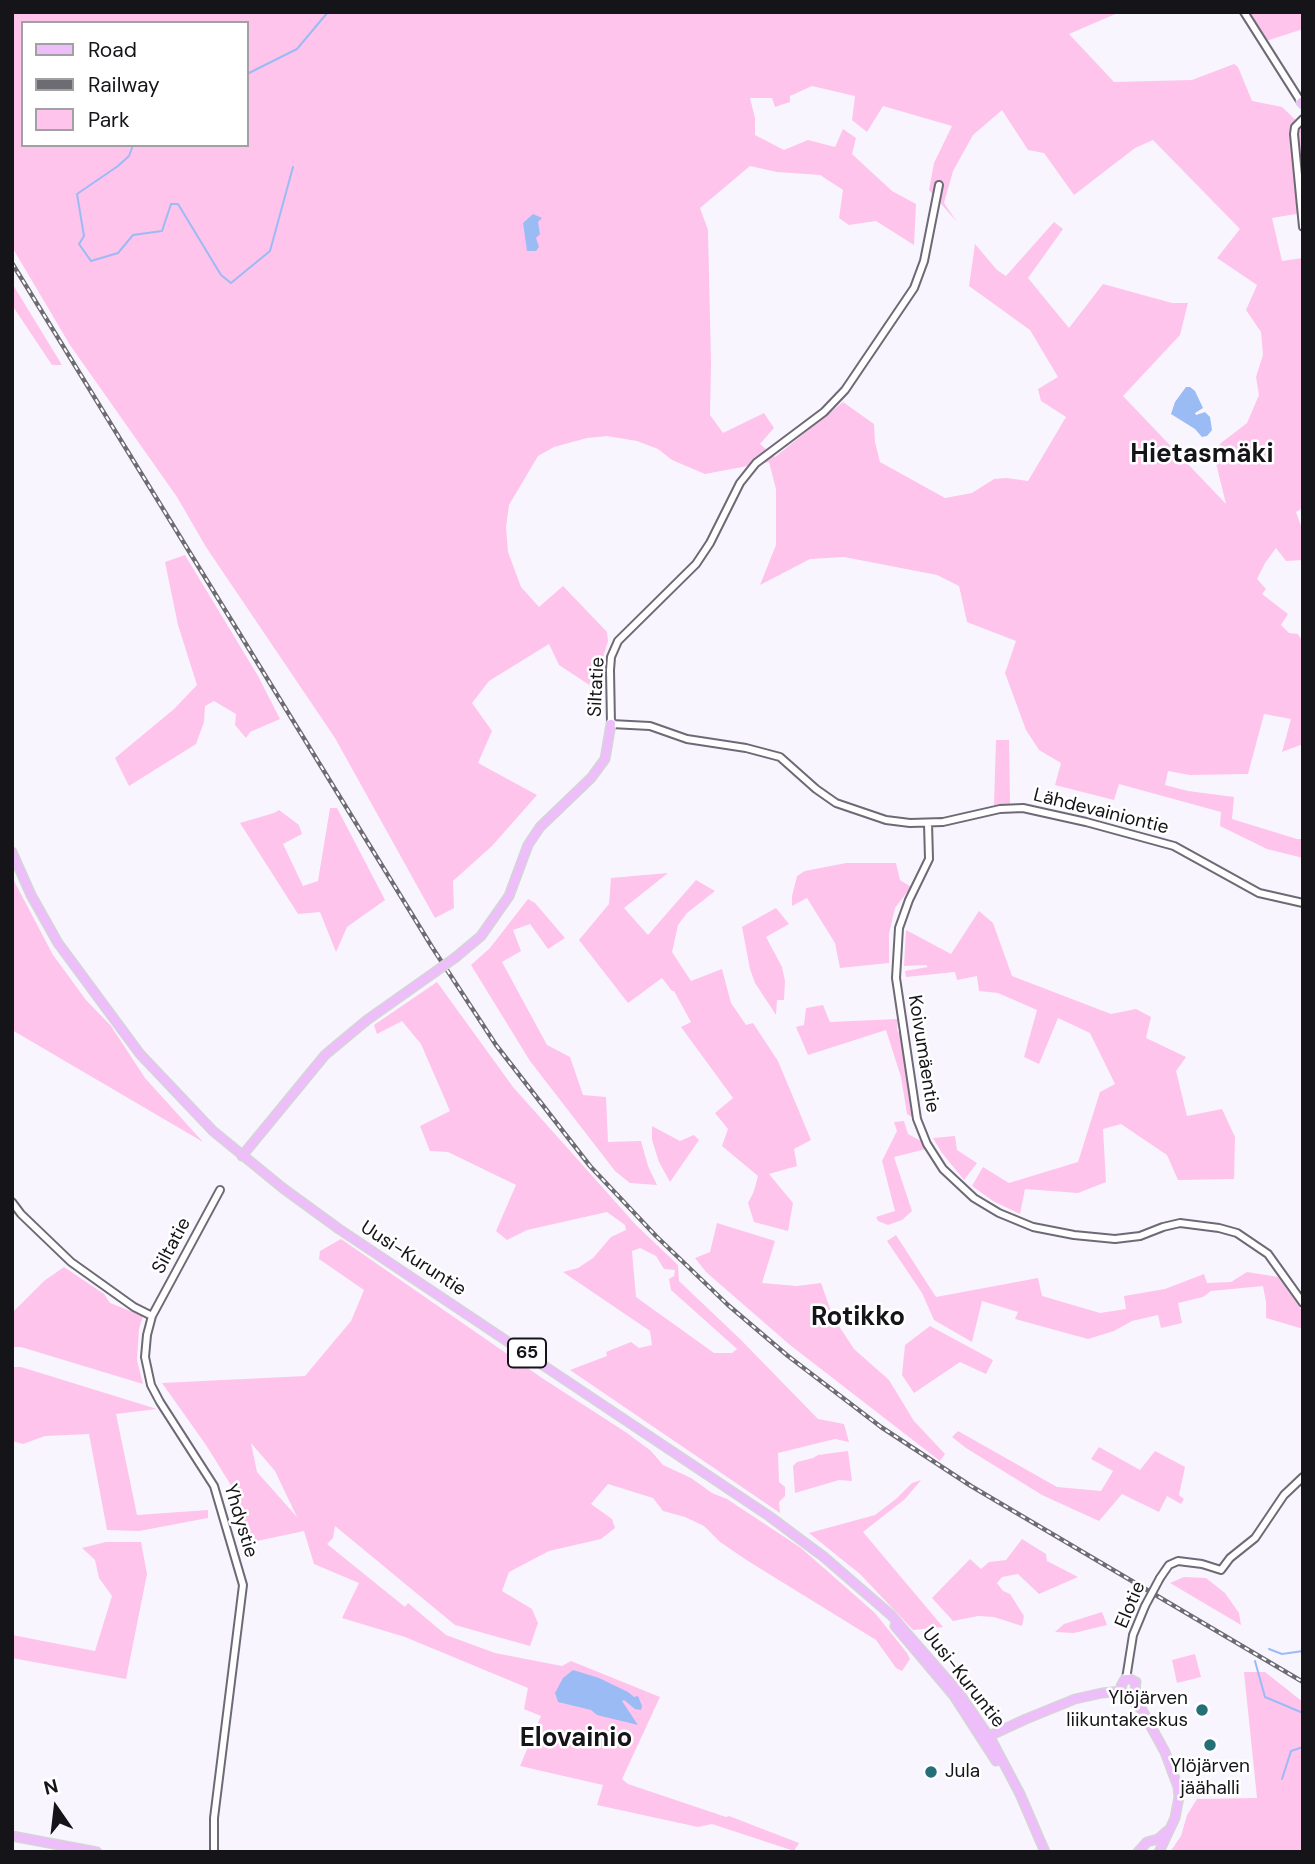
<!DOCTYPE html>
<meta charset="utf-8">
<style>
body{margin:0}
#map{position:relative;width:1315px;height:1864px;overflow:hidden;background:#f8f5ff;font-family:"DM Sans",sans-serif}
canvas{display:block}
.frame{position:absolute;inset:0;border:14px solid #151418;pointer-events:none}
.legend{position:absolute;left:21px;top:21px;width:228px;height:126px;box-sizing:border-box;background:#fff;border:2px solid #a1a1a3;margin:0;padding:9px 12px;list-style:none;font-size:21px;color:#151418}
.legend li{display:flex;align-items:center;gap:14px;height:35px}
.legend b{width:35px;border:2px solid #a1a1a3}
.north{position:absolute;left:21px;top:1773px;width:70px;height:70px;-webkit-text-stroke:5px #fff;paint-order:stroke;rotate:346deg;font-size:19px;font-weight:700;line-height:28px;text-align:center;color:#151418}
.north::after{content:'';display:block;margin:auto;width:24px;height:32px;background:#151418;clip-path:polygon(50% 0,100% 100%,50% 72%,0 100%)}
</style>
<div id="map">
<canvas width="1315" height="1864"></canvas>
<div class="frame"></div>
<ul class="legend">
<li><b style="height:9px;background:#eebefb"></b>Road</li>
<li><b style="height:9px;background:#6e6c73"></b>Railway</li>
<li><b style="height:19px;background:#fec4ec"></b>Park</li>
</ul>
<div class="north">N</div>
</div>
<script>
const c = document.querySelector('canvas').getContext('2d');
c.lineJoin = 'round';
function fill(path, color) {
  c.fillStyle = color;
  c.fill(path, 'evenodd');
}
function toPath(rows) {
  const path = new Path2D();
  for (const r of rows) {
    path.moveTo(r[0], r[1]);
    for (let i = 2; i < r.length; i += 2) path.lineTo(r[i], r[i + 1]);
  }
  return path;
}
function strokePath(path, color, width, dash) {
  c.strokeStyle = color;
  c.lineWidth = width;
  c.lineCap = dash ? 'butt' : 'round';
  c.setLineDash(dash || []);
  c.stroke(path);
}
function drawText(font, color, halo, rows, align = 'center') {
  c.font = font + ' "DM Sans",sans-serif';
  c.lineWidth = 5;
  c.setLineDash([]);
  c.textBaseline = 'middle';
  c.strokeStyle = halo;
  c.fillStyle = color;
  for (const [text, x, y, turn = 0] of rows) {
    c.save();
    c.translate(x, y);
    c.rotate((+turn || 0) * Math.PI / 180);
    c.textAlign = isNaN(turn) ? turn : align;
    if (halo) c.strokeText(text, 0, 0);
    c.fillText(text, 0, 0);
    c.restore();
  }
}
fill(toPath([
 [12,12,1120,12,1069,34,1114,82,1192,80,1234,64,1238,67,1252,101,1282,107,1303,127,1303,160,1296,161,1302,213,1272,218,1282,261,1303,258,1303,508,1296,512,1303,531,1303,560,1286,561,1276,548,1265,563,1257,579,1266,589,1262,594,1288,614,1281,625,1289,633,1298,634,1303,642,1303,744,1282,752,1291,719,1264,714,1248,774,1190,775,1168,771,1165,785,1188,791,1234,797,1232,819,1297,839,1303,839,1303,858,1267,849,1220,826,1221,812,1119,784,1114,800,1055,785,1061,763,1039,750,1026,730,1005,673,1016,641,967,622,959,586,937,575,844,557,810,559,760,585,776,545,776,489,769,462,705,474,672,460,658,449,637,441,607,436,587,438,554,447,538,456,509,505,506,527,508,552,521,587,539,607,563,586,607,632,608,641,601,664,600,692,559,665,549,644,489,681,472,703,492,731,478,763,537,795,492,846,453,881,454,908,435,918,335,738,206,547,177,497,70,345,12,247],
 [23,23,247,23,247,145,23,145],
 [812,86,855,96,852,120,867,132,883,106,952,126,934,163,929,190,957,222,944,203,953,171,973,135,1002,110,1028,150,1044,153,1074,195,1135,148,1153,140,1240,229,1217,258,1257,285,1246,310,1261,332,1263,355,1256,377,1259,395,1247,423,1221,443,1214,455,1226,504,1123,396,1180,335,1188,303,1172,303,1103,284,1069,328,1028,278,1063,229,1054,222,1006,276,997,270,975,244,969,286,1030,330,1058,377,1038,389,1041,401,1066,417,1028,481,1007,478,994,479,972,493,945,498,880,462,875,442,874,424,843,402,775,457,760,444,774,428,764,413,723,433,710,415,711,363,708,230,700,208,750,166,777,172,820,175,843,190,839,218,849,225,876,221,914,245,916,204,892,191,852,154,856,138,843,129,835,147,808,140,784,150,755,135,755,118,750,98,772,98,775,107,790,102,790,96],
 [1249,12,1303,12,1303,29,1266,41],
 [12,283,62,365,52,365,12,305],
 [185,555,258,676,280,719,250,732,246,738,235,725,236,714,214,701,205,706,204,722,196,744,129,786,115,758,174,709,197,685,178,625,165,562],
 [996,740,1009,740,1010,804,994,805],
 [330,808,337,808,385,900,347,927,336,952,320,912,298,914,240,823,274,813,279,810,299,825,302,834,283,844,303,886,318,881],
 [846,863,896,863,900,880,911,887,895,908,889,934,889,963,840,968,835,943,807,898,792,906,792,896,797,876,805,871],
 [668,873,624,908,648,935,696,880,715,891,687,913,678,925,672,952,691,981,722,969,731,1003,746,1025,753,1023,778,1061,811,1140,794,1149,797,1166,769,1174,793,1203,788,1231,754,1222,748,1203,754,1191,758,1176,722,1146,728,1129,715,1113,733,1098,681,1027,691,1022,674,991,672,991,662,978,628,1003,579,940,609,904,611,878],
 [12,877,53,955,86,1000,111,1026,145,1078,203,1142,12,1030],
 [528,899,535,903,565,938,548,949,530,924,513,930,521,951,502,962,547,1045,570,1057,583,1095,606,1097,608,1142,641,1141,648,1166,657,1185,630,1183,615,1171,530,1061,471,965,490,948],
 [776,908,789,924,766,937,782,967,785,981,784,1000,777,1000,776,1015,755,983,750,969,742,927],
 [979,911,993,923,1012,976,1111,1014,1136,1009,1151,1017,1146,1038,1186,1057,1176,1071,1187,1116,1222,1109,1235,1137,1234,1179,1178,1180,1167,1155,1121,1124,1103,1129,1106,1182,1078,1193,1025,1189,1020,1214,993,1201,972,1186,983,1167,1009,1183,1078,1162,1100,1092,1115,1084,1090,1033,1058,1018,1039,1064,1024,1057,1037,1010,998,993,979,991,977,976,957,980,955,972,906,977,905,971,928,967,926,965,904,966,906,930,951,954],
 [437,982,513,1087,636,1225,678,1265,679,1281,740,1339,818,1419,844,1424,849,1442,835,1439,778,1453,779,1482,785,1487,785,1496,779,1502,780,1513,570,1370,607,1356,606,1352,631,1342,639,1348,652,1345,650,1331,563,1272,578,1268,593,1258,611,1237,626,1230,625,1225,607,1212,527,1230,507,1240,496,1231,516,1185,448,1152,430,1151,420,1126,450,1111,421,1044,402,1021,377,1034,374,1025],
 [640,1248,656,1256,664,1269,675,1270,674,1276,669,1279,671,1290,737,1349,732,1353,714,1353,636,1297,632,1251],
 [823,1005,830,1022,898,1019,897,1030,900,1034,912,1117,907,1114,901,1077,886,1030,808,1055,796,1027,804,1025,806,1008],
 [904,1121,908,1134,921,1141,926,1149,894,1157,912,1211,902,1220,888,1225,878,1221,876,1217,895,1211,882,1161,897,1131,894,1122],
 [652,1126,680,1141,694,1135,699,1140,670,1182,659,1162,652,1140],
 [955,1136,957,1150,977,1163,964,1180,942,1153,933,1138],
 [717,1223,775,1241,762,1283,797,1286,821,1283,833,1317,854,1349,889,1380,914,1421,945,1454,940,1461,790,1345,706,1272,695,1258,710,1252],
 [896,1235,936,1297,1038,1278,1042,1296,1100,1313,1126,1309,1124,1296,1165,1289,1204,1274,1207,1283,1231,1282,1247,1272,1278,1277,1303,1312,1303,1327,1300,1328,1266,1318,1266,1302,1263,1286,1211,1291,1203,1297,1178,1303,1182,1323,1161,1328,1158,1315,1132,1321,1114,1331,1088,1339,1015,1319,1018,1312,982,1301,972,1342,934,1320,922,1293,887,1241],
 [341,1239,542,1378,627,1433,651,1451,663,1465,691,1478,712,1493,727,1499,801,1548,875,1613,907,1653,910,1659,902,1671,896,1668,876,1640,748,1561,720,1542,704,1526,685,1517,663,1511,653,1498,608,1484,591,1504,612,1519,615,1528,601,1539,549,1551,509,1572,502,1591,532,1609,538,1623,530,1646,455,1625,335,1526,333,1538,327,1544,405,1607,408,1603,446,1635,495,1653,562,1666,571,1661,660,1697,622,1779,628,1784,726,1817,729,1816,799,1843,794,1851,712,1824,698,1827,597,1805,603,1785,520,1766,541,1716,524,1709,528,1688,405,1637,342,1618,359,1583,314,1564,304,1531,243,1544,237,1519,240,1509,232,1487,206,1445,162,1383,305,1376,351,1321,364,1290,319,1259,320,1251],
 [251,1443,275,1471,297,1517,257,1472],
 [64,1267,104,1294,110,1303,143,1316,139,1329,137,1360,143,1384,21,1347,12,1347,12,1313,44,1281],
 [930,1326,993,1360,986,1374,960,1362,914,1393,902,1375,905,1345],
 [12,1367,21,1367,157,1409,116,1414,137,1515,208,1510,208,1518,139,1531,107,1530,89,1434,45,1436,23,1444,12,1441],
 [958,1431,1057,1487,1101,1491,1113,1471,1091,1459,1099,1447,1140,1470,1155,1451,1185,1467,1179,1495,1184,1499,1181,1504,1167,1496,1159,1512,1122,1494,1099,1521,1042,1495,966,1448,952,1437],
 [848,1451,852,1481,839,1480,795,1493,793,1466,797,1462,813,1458,818,1455],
 [921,1480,905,1499,863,1532,943,1627,913,1630,860,1574,809,1533,875,1515,896,1499,912,1483],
 [1022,1539,1046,1554,1047,1561,1078,1577,1039,1594,1018,1574,1002,1577,997,1583,1003,1591,1010,1594,1024,1616,1022,1626,994,1617,978,1616,953,1621,932,1598,970,1559,981,1569,989,1562,1006,1560],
 [106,1542,141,1542,147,1574,126,1679,12,1658,12,1635,95,1651,112,1596,99,1578,95,1560,82,1548],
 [1184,1577,1206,1578,1225,1593,1239,1613,1241,1625,1170,1583],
 [1102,1612,1107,1625,1074,1633,1055,1632,1064,1624],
 [1195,1654,1201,1677,1177,1683,1172,1660],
 [1244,1672,1265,1672,1303,1702,1303,1852,1170,1852,1181,1836,1187,1815,1197,1799,1257,1798]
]), '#fec4ec');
fill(toPath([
 [533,214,542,218,538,222,540,234,536,238,539,247,536,251,527,251,523,223],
 [1186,387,1190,387,1195,391,1203,408,1195,413,1196,415,1205,412,1210,417,1212,430,1207,436,1202,437,1195,429,1171,414,1175,402],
 [573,1670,599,1678,628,1692,634,1697,638,1696,642,1706,641,1710,635,1709,624,1700,622,1701,638,1725,597,1715,591,1710,558,1702,555,1693,563,1678]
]), '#9bbbf4');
strokePath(toPath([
 [247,74,297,49,328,12],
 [133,145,129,156,118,166,77,194,84,236,79,244,91,261,118,253,133,235,162,231,171,204,178,204,221,275,231,283,270,251,293,167],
 [1269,1649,1282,1654,1303,1651],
 [1255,1661,1265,1697,1303,1713],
 [1282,1779,1291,1751,1303,1747]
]), '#9bbbf4', 2);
const minor = toPath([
 [1244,12,1301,102],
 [1303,119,1295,127,1294,134,1303,227],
 [939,185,924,261,914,288,845,390,824,412,756,463,740,483,710,543,696,564,618,641,611,657,610,670,611,724,650,726,687,739,746,748,780,757,816,789,836,803,886,820,910,823,943,822,1000,809,1023,808,1086,822,1174,846,1259,893,1303,903],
 [928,823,929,859,909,900,899,928,896,978,917,1119,927,1144,943,1169,974,1198,999,1213,1033,1227,1074,1235,1115,1239,1140,1236,1163,1227,1180,1223,1219,1228,1237,1233,1268,1254,1303,1303],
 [12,1202,21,1214,71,1262,134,1307,152,1316],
 [1160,1578,1169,1565,1178,1561,1202,1564,1221,1570,1230,1558,1255,1538,1284,1495,1303,1477],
 [1126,1679,1133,1635,1145,1606],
 [214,1852,214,1818,243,1585,214,1486,160,1402,151,1385,145,1357,147,1335,152,1316,220,1190]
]);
const major = toPath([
 [1301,102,1303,104],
 [12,852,31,895,58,943,140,1054,213,1131,284,1189,339,1229,769,1516,824,1557,891,1615,959,1693,992,1741,1020,1794,1045,1852],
 [456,957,481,936,509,896,528,845,540,827,591,778,605,759,611,724],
 [242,1156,325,1055,367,1020,435,972],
 [895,1626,954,1696,996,1761],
 [1142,1710,1122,1691,1121,1686,1125,1679,1130,1679,1136,1682,1135,1691,1142,1710,1165,1752,1178,1787,1179,1797,1175,1818,1159,1852],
 [987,1737,1026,1719,1075,1699,1102,1693,1122,1691],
 [12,1836,97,1852],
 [1138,1852,1147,1842,1158,1839,1167,1831]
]);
strokePath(minor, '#6d6a75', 10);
strokePath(major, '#d5d5d5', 11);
strokePath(minor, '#fff', 6);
strokePath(major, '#eebefb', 8);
const rail = toPath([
 [12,263,432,947,496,1045,590,1166,656,1236,728,1305,788,1356,881,1427,971,1486,1303,1682]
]);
strokePath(rail, '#6e6c73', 4.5);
strokePath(rail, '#fff', 2, [5]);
const minorBridge = toPath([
 [1145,1606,1160,1578]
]);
const majorBridge = toPath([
 [435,972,456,957]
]);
strokePath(minorBridge, '#6d6a75', 10, []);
strokePath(majorBridge, '#d5d5d5', 11, []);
strokePath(minorBridge, '#fff', 6);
strokePath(majorBridge, '#eebefb', 8);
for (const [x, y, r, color] of [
 [1202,1710,7,"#256f77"],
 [1210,1745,7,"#256f77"],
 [931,1772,7,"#256f77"]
]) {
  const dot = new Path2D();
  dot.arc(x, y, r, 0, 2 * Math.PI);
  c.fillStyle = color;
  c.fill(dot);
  strokePath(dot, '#fff', 2.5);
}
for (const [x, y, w] of [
 [527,1353,38]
]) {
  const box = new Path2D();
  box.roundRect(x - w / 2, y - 14.5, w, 29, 5);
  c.fillStyle = '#fff';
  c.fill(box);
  strokePath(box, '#151418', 2);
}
drawText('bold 18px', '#151418', null, [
 ["65",527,1353]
]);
drawText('19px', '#151418', '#fff', [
 ["Siltatie",597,687,-87],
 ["Lähdevainiontie",1101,812,14],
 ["Koivumäentie",923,1054,81],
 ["Siltatie",172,1246,-62],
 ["Uusi-Kuruntie",413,1259,33],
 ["Yhdystie",240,1521,73],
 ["Elotie",1131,1605,-67],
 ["Uusi-Kuruntie",963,1678,52]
]);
drawText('19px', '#151418', '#fff', [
 ["Ylöjärven",1188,1699],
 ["liikuntakeskus",1188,1721],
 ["Ylöjärven",1210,1767,"center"],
 ["jäähalli",1210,1789,"center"],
 ["Jula",945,1772,"left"]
], 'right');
drawText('bold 26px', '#151418', '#fff', [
 ["Hietasmäki",1202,455],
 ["Rotikko",858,1318],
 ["Elovainio",576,1739]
]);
</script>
